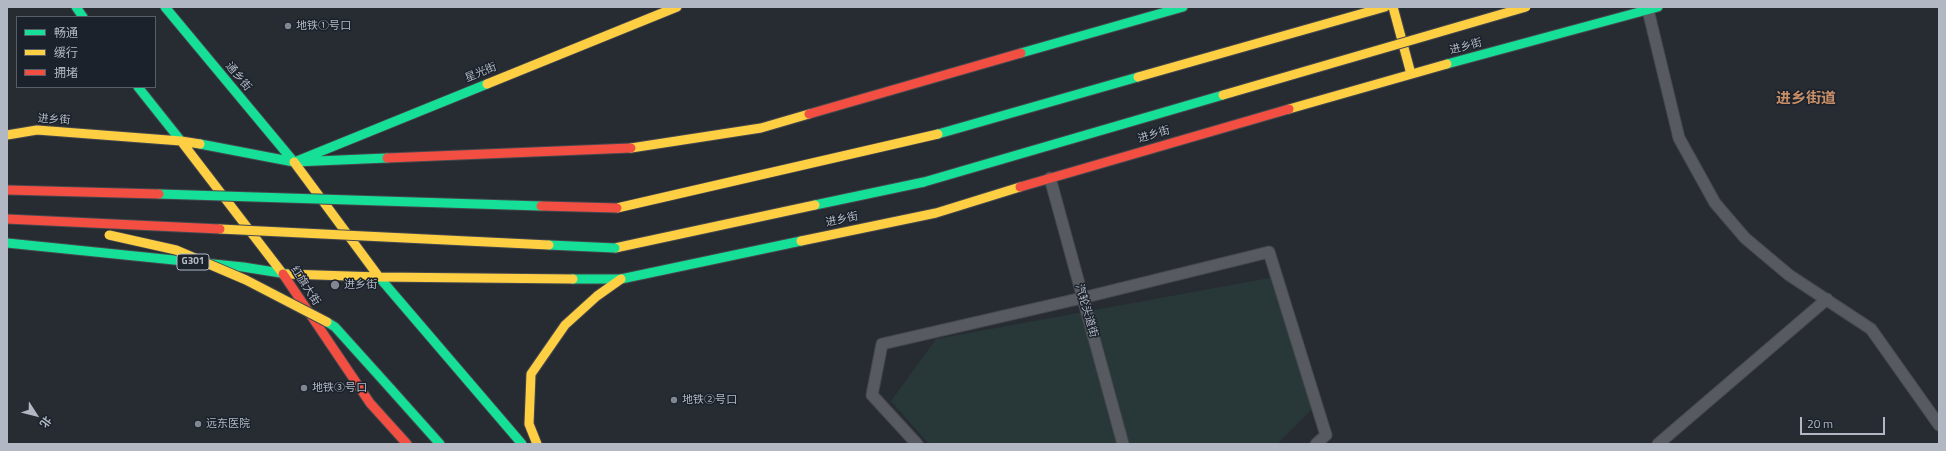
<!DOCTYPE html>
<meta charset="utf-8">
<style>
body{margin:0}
#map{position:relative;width:1946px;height:451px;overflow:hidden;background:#272c32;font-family:"Titillium Web","Noto Sans SC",sans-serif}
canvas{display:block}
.frame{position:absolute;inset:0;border:8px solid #b1b8c3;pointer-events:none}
.legend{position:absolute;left:16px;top:16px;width:140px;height:72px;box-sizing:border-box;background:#1c222c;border:1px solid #585e68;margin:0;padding:5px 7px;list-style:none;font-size:12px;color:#b1b8c3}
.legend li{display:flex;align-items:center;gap:8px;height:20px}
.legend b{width:20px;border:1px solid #585e68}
.north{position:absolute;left:16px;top:395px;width:40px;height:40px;-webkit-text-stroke:3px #1c222c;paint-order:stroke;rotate:126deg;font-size:11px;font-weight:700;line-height:16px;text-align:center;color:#b1b8c3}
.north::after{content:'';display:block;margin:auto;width:14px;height:18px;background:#b1b8c3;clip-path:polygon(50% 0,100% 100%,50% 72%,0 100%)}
.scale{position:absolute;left:1800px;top:417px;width:85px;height:18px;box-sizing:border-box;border:2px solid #b1b8c3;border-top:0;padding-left:5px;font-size:12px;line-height:14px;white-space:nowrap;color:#b1b8c3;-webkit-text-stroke:3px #1c222c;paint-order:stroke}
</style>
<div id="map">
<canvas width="1946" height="451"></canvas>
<div class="frame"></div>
<ul class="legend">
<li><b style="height:5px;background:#16e098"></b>畅通</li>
<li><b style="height:5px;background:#ffcf43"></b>缓行</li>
<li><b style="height:5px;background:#f24e42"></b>拥堵</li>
</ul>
<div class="north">北</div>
<div class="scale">20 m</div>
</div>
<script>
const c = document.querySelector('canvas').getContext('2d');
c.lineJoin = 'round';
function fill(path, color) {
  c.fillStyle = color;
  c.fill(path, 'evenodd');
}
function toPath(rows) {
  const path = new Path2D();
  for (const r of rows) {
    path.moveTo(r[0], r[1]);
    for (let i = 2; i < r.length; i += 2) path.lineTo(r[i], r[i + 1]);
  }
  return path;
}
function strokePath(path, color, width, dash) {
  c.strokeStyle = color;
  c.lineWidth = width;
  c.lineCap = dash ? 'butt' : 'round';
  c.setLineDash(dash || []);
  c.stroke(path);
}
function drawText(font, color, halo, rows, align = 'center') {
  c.font = font + ' "Titillium Web","Noto Sans SC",sans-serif';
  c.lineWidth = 3;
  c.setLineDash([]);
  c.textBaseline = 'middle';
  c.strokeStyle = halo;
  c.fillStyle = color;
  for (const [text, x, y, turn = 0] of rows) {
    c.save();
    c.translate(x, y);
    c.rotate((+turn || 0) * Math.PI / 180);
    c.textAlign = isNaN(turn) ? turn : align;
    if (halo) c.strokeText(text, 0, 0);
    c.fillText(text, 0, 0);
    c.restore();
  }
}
fill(toPath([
 [1270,278,1314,407,1277,444,929,444,891,401,936,339]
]), '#283838');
const lane = toPath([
 [1648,10,1679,138,1715,203,1745,238,1789,275,1871,329,1939,425],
 [1050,178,1123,444],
 [917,444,872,395,882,344,1082,298,1269,252,1326,435,1316,444],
 [1658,444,1827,299]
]);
const fast = toPath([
 [76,7,83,17],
 [165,7,294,162],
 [1021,53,1183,7],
 [1447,64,1658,7],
 [138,87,181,141],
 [938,134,1138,77],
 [200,144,294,162,387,158],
 [297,161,487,84],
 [815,205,924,182],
 [7,243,243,267,287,274],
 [379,277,522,444],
 [573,279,621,279,801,241],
 [390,388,440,444]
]);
const slow = toPath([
 [1393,7,1411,74],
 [1138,77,1385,7],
 [487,84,677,7],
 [1289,109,1447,64],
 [7,135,37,130,181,141,200,144],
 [181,141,283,274],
 [631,148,761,128,809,114],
 [294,162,379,277],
 [617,208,938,134],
 [801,241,936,213,1020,187],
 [615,248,815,205],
 [287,274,379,277,573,279],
 [537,444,529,424,531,374,565,325,597,296,621,279]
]);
const jam = toPath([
 [809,114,1021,53],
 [387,158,631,148],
 [1020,187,1289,109],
 [283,274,370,403,407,444]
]);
strokePath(lane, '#45484d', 13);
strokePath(fast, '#45484d', 11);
strokePath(slow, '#45484d', 11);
strokePath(jam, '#45484d', 11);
strokePath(lane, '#575a60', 11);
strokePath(fast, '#16e098', 9);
strokePath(slow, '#ffcf43', 9);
strokePath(jam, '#f24e42', 9);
const fastBridge = toPath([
 [924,182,1223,95],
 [159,194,541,206],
 [549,245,615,248],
 [327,322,335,327,390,388]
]);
const slowBridge = toPath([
 [1223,95,1526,7],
 [220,229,549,245],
 [109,235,176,250,246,280,327,322]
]);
const jamBridge = toPath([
 [7,190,159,194],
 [541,206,617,208],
 [7,219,220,229]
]);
strokePath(fastBridge, '#44484e', 11, []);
strokePath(slowBridge, '#44484e', 11, []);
strokePath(jamBridge, '#44484e', 11, []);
strokePath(fastBridge, '#16e098', 9);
strokePath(slowBridge, '#ffcf43', 9);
strokePath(jamBridge, '#f24e42', 9);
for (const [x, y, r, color] of [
 [288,26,4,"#818790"],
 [335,285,5,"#818790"],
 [304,388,4,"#818790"],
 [674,400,4,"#818790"],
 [198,424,4,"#818790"]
]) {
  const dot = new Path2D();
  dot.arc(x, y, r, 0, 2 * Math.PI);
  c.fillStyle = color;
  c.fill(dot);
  strokePath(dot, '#1c222c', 1.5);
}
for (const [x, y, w] of [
 [193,262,32]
]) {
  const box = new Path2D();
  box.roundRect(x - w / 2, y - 8, w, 16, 3);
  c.fillStyle = '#1c222c';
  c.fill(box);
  strokePath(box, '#b1b8c3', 1);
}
drawText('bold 10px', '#b1b8c3', null, [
 ["G301",193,262]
]);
drawText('11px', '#b1b8c3', '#1c222c', [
 ["地铁①号口",296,26],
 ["进乡街",344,285],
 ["地铁③号口",312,388],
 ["地铁②号口",682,400],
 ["远东医院",206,424]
], 'left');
drawText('11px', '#b1b8c3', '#1c222c', [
 ["进乡街",1466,47,-15],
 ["星光街",481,73,-22],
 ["通乡街",238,77,50],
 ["进乡街",54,120,3],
 ["进乡街",1154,135,-16],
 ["进乡街",842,220,-12],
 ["红旗大街",305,286,57],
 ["汽轮头道街",1086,311,74]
]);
drawText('bold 15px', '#c88f67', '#1c222c', [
 ["进乡街道",1806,99]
]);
</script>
